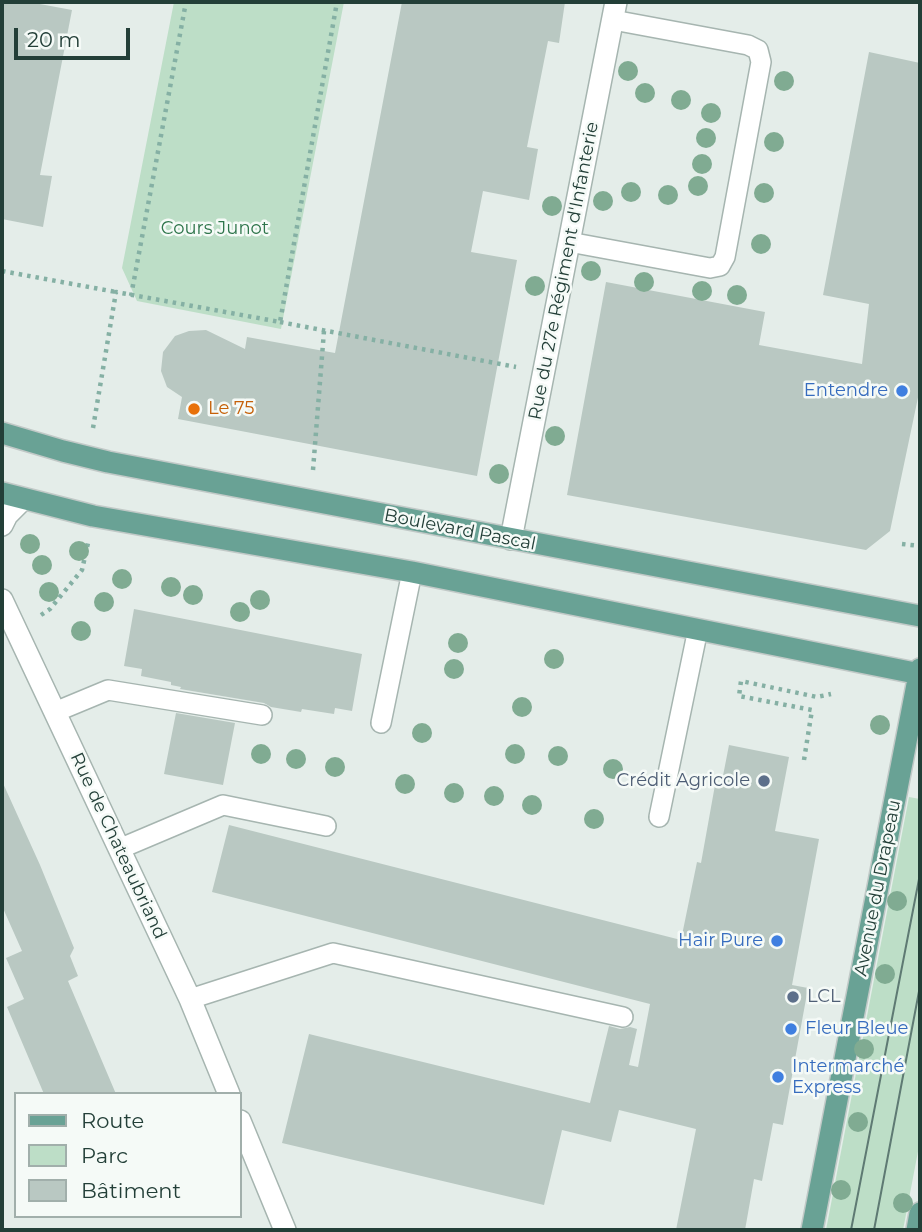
<!DOCTYPE html>
<meta charset="utf-8">
<style>
body{margin:0}
#map{position:relative;width:922px;height:1232px;overflow:hidden;background:#e4ede9;font-family:Montserrat,sans-serif}
canvas{display:block}
.frame{position:absolute;inset:0;border:4px solid #233f38;pointer-events:none}
.legend{position:absolute;left:14px;top:1092px;width:228px;height:126px;box-sizing:border-box;background:#f5faf7;border:2px solid #a1afab;margin:0;padding:9px 12px;list-style:none;font-size:21px;color:#233f38}
.legend li{display:flex;align-items:center;gap:14px;height:35px}
.legend b{width:35px;border:2px solid #a1afab}
.scale{position:absolute;left:14px;top:28px;width:116px;height:32px;box-sizing:border-box;border:4px solid #233f38;border-top:0;padding-left:9px;font-size:21px;line-height:24px;white-space:nowrap;color:#233f38;-webkit-text-stroke:5px #f5faf7;paint-order:stroke}
</style>
<div id="map">
<canvas width="922" height="1232"></canvas>
<div class="frame"></div>
<ul class="legend">
<li><b style="height:9px;background:#69a295"></b>Route</li>
<li><b style="height:19px;background:#bddec7"></b>Parc</li>
<li><b style="height:19px;background:#b9c8c2"></b>Bâtiment</li>
</ul>
<div class="scale">20 m</div>
</div>
<script>
const c = document.querySelector('canvas').getContext('2d');
c.lineJoin = 'round';
function fill(path, color) {
  c.fillStyle = color;
  c.fill(path, 'evenodd');
}
function toPath(rows) {
  const path = new Path2D();
  for (const r of rows) {
    path.moveTo(r[0], r[1]);
    for (let i = 2; i < r.length; i += 2) path.lineTo(r[i], r[i + 1]);
  }
  return path;
}
function strokePath(path, color, width, dash) {
  c.strokeStyle = color;
  c.lineWidth = width;
  c.lineCap = dash ? 'butt' : 'round';
  c.setLineDash(dash || []);
  c.stroke(path);
}
function drawText(font, color, halo, rows, align = 'center') {
  c.font = font + ' Montserrat,sans-serif';
  c.lineWidth = 5;
  c.setLineDash([]);
  c.textBaseline = 'middle';
  c.strokeStyle = halo;
  c.fillStyle = color;
  for (const [text, x, y, turn = 0] of rows) {
    c.save();
    c.translate(x, y);
    c.rotate((+turn || 0) * Math.PI / 180);
    c.textAlign = isNaN(turn) ? turn : align;
    if (halo) c.strokeText(text, 0, 0);
    c.fillText(text, 0, 0);
    c.restore();
  }
}
fill(toPath([
 [174,2,344,2,281,329,137,301,122,268],
 [909,797,920,799,920,1141,903,1230,826,1230]
]), '#bddec7');
fill(toPath([
 [2,2,29,2,72,10,40,175,52,176,43,227,2,219],
 [402,2,565,2,559,43,548,41,527,147,538,149,529,200,483,191,471,252,517,260,477,476,178,419,182,397,167,387,161,371,163,352,175,336,189,331,206,330,245,349,247,337,335,353],
 [869,52,920,63,920,388,890,531,866,550,567,495,606,282,765,312,759,345,862,364,869,304,823,295],
 [134,609,362,654,352,711,335,708,334,714,302,709,301,712,271,707,264,703,180,689,181,687,171,685,171,682,141,676,142,669,124,666],
 [176,713,235,723,223,785,164,774],
 [729,745,789,757,775,831,819,839,792,985,808,988,783,1125,773,1123,762,1181,754,1179,745,1230,676,1230,696,1129,619,1110,611,1142,562,1130,544,1205,282,1143,309,1034,590,1103,609,1026,620,1029,630,1027,637,1029,629,1065,638,1067,650,1004,212,892,229,825,681,940,697,862,701,863,715,785,721,786],
 [2,781,40,865,74,948,70,956,78,976,68,981,116,1094,44,1094,7,1007,24,999,6,958,22,951,2,906]
]), '#b9c8c2');
const lane = toPath([
 [569,242,710,268,720,266,725,257,761,62,758,50,748,45,613,20],
 [55,712,108,690,262,715],
 [381,723,412,572],
 [659,817,698,629],
 [119,849,223,805,326,826],
 [190,999,333,953,623,1017]
]);
const street = toPath([
 [2,525,7,515,23,499],
 [511,539,616,2],
 [2,600,190,999,229,1094],
 [240,1121,285,1230]
]);
const primary = toPath([
 [2,433,63,451,108,462,920,616],
 [2,493,93,516,412,572,920,674],
 [812,1230,920,669],
 [917,1230,920,1213]
]);
strokePath(lane, '#a6b5b0', 22);
strokePath(street, '#a6b5b0', 24);
strokePath(primary, '#c1c9c7', 24);
strokePath(toPath([
 [2,271,116,292],
 [131,296,186,2],
 [280,322,516,367],
 [93,428,116,292,280,322,337,2],
 [313,470,324,331],
 [902,544,920,546],
 [41,615,50,609,82,570,88,543],
 [804,760,812,710,739,696,741,681,817,697,831,694]
]), '#85b0a4', 4.5, [3.5, 5]);
strokePath(lane, '#fff', 19);
strokePath(street, '#fff', 21);
strokePath(primary, '#69a295', 21);
strokePath(toPath([
 [851,1230,920,874],
 [874,1230,920,986]
]), '#5e7a73', 2);
c.fillStyle = '#80ab92';
for (const [x, y] of [
 [628,71],
 [784,81],
 [645,93],
 [681,100],
 [711,113],
 [706,138],
 [774,142],
 [702,164],
 [698,186],
 [631,192],
 [764,193],
 [668,195],
 [603,201],
 [552,206],
 [761,244],
 [591,271],
 [644,282],
 [535,286],
 [702,291],
 [737,295],
 [555,436],
 [499,474],
 [30,544],
 [79,551],
 [42,565],
 [122,579],
 [171,587],
 [49,592],
 [193,595],
 [260,600],
 [104,602],
 [240,612],
 [81,631],
 [458,643],
 [554,659],
 [454,669],
 [522,707],
 [880,725],
 [422,733],
 [261,754],
 [515,754],
 [558,756],
 [296,759],
 [335,767],
 [613,769],
 [405,784],
 [454,793],
 [494,796],
 [532,805],
 [594,819],
 [897,901],
 [885,974],
 [864,1049],
 [858,1122],
 [841,1190],
 [903,1203]
]) {
  c.beginPath();
  c.arc(x, y, 10, 0, 2 * Math.PI);
  c.fill();
}
for (const [x, y, r, color] of [
 [902,391,7,"#3f7fe0"],
 [194,409,7,"#e8710a"],
 [764,781,7,"#5c6f8a"],
 [777,941,7,"#3f7fe0"],
 [793,997,7,"#5c6f8a"],
 [791,1029,7,"#3f7fe0"],
 [778,1077,7,"#3f7fe0"]
]) {
  const dot = new Path2D();
  dot.arc(x, y, r, 0, 2 * Math.PI);
  c.fillStyle = color;
  c.fill(dot);
  strokePath(dot, '#f5faf7', 2.5);
}
drawText('18px', '#2e754b', '#f5faf7', [
 ["Cours Junot",215,229]
]);
drawText('18px', '#233f38', '#f5faf7', [
 ["Rue du 27e Régiment d'Infanterie",564,271,-79],
 ["Boulevard Pascal",460,530,11],
 ["Rue de Chateaubriand",118,846,65],
 ["Avenue du Drapeau",878,888,-79]
]);
drawText('18px', '#366cbe', '#f5faf7', [
 ["Entendre",888,391],
 ["Hair Pure",763,941],
 ["Fleur Bleue",805,1029,"left"],
 ["Intermarché",792,1067,"left"],
 ["Express",792,1088,"left"]
], 'right');
drawText('18px', '#c56008', '#f5faf7', [
 ["Le 75",208,409]
], 'left');
drawText('18px', '#4e5e75', '#f5faf7', [
 ["Crédit Agricole",750,781],
 ["LCL",807,997,"left"]
], 'right');
</script>
